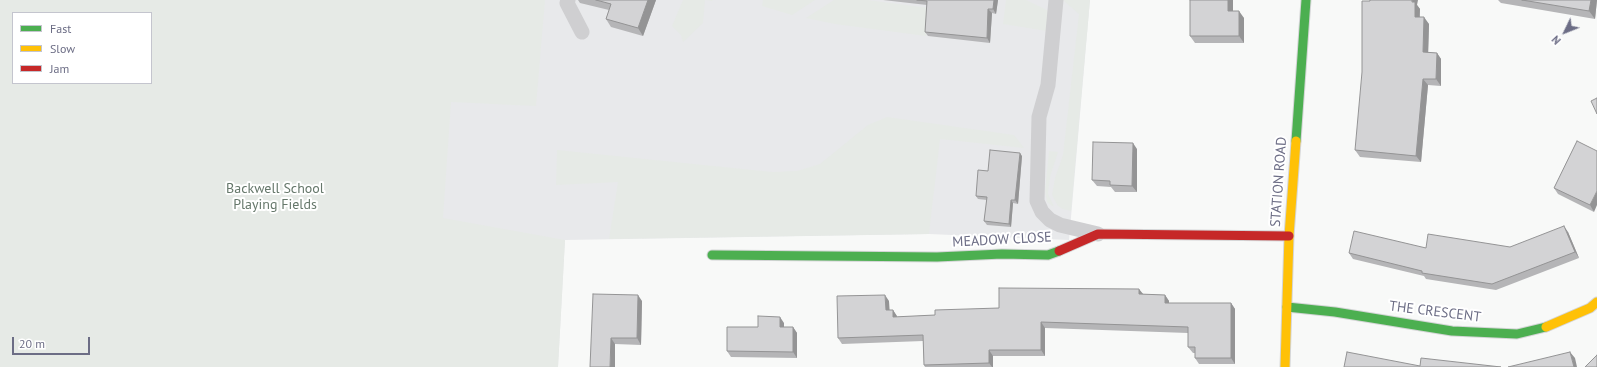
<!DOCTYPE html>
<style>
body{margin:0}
#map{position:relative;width:1597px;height:367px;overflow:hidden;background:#f8f9f8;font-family:"PT Sans",sans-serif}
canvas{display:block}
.legend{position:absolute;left:12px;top:12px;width:140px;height:72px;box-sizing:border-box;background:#fff;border:1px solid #c4c5ce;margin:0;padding:5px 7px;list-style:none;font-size:12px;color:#6c6d85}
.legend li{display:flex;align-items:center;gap:8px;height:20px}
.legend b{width:20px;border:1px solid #c4c5ce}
.north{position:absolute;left:1545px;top:12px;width:40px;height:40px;-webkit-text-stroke:3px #fff;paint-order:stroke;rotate:227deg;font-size:11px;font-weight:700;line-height:16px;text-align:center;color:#6c6d85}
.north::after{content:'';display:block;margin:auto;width:14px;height:18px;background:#6c6d85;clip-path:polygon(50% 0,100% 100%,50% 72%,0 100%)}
.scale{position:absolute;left:12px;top:337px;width:78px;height:18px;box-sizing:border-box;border:2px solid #6c6d85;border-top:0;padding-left:5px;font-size:12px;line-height:14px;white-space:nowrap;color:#6c6d85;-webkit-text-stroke:3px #fff;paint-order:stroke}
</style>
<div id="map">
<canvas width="1597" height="367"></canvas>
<ul class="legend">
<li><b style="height:5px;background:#4caf50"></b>Fast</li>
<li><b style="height:5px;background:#ffc107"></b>Slow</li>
<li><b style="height:5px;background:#c62828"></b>Jam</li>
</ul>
<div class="north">N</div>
<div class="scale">20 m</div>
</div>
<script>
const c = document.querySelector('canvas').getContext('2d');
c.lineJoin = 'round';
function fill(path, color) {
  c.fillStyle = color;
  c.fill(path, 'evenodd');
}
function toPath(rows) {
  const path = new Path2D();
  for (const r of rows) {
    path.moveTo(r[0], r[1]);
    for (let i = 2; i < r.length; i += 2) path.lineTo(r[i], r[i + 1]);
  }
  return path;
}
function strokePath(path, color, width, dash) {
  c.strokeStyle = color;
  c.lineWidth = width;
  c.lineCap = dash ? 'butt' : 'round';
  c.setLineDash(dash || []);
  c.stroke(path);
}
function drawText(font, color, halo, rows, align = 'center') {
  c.font = font + ' "PT Sans",sans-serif';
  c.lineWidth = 4;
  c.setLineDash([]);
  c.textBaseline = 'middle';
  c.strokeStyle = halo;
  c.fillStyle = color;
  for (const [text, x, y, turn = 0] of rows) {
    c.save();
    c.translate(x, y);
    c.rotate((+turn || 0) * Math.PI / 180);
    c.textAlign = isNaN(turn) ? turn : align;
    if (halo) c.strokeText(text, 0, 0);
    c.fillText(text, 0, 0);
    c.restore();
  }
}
fill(toPath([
 [0,0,1090,0,1069,240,929,234,565,240,558,367,0,367],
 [13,13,151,13,151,83,13,83]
]), '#e8e9eb');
fill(toPath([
 [0,0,545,0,536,106,451,102,443,218,565,240,558,367,0,367],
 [13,13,151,13,151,83,13,83],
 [683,0,712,0,713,1,705,0,703,23,683,42,681,35,672,26],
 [763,0,815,0,792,15,762,6],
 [834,0,867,0,929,8,926,36,835,24,806,18],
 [1006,0,1026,0,1049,11,1047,31,1003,24],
 [1063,0,1090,0,1071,211,1063,209,1058,206,1052,195,1055,178,1063,155,1079,14],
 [887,117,1014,135,1024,148,940,139,929,234,609,239,618,182,556,185,557,150,772,172,797,171,820,164,868,125],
 [1049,151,1058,152,1050,177,1048,194,1054,207,1047,202,1045,191]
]), '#e6eae6');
const fast = toPath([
 [1296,141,1306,0],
 [712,255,937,257,1002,254,1048,255,1059,251],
 [1287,307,1335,312,1452,331,1517,334,1546,327]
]);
const slow = toPath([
 [1546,327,1590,308,1597,302],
 [1285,367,1289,236,1296,141]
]);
const jam = toPath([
 [1059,251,1098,234,1289,236]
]);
strokePath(fast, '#d4d5d6', 11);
strokePath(slow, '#d4d5d6', 11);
strokePath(jam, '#d4d5d6', 11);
strokePath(toPath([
 [568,0,567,3,582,32],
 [1056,0,1048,85,1039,117,1037,201,1042,212,1050,220,1060,225,1098,234]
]), '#cfcfd1', 15);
strokePath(fast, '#4caf50', 9);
strokePath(slow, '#ffc107', 9);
strokePath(jam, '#c62828', 9);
fill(toPath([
 [578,0,656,0,643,36,611,27,606,19,609,10,580,3],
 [883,0,998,0,996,14,992,13,990,43,928,36,925,32,927,5],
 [1233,0,1233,11,1244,18,1244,43,1195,43,1190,36],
 [1498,0,1597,0,1595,19,1501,3],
 [1417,5,1420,9,1420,17,1429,24,1428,52,1437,53,1441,59,1441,86,1428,85,1421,162,1360,157,1355,150],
 [1577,141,1594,212,1558,194,1554,188],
 [1137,149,1137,192,1115,192,1111,187,1097,186,1092,180],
 [1022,156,1018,204,1013,203,1011,227,987,225,984,221,987,200,978,199,976,196,988,171],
 [1568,232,1579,258,1496,290,1426,279,1424,276,1353,259,1349,253,1426,248,1510,247],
 [593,294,642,301,641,345,615,344,615,367],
 [1143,294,1165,295,1169,301,1169,303,1231,303,1235,309,1235,364,1199,364,1195,358,1195,353,1193,353,1188,347,1188,333,1045,328,1045,356,993,356,993,367,925,367,924,365,923,341,842,344,838,338,889,301,889,310,893,310,897,317,935,315,999,308],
 [784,323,784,327,793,327,797,333,797,358,731,357,727,351,758,327]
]), '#b5b5b7');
fill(toPath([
 [648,0,656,0,643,36,638,28],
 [994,0,998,0,996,14,993,9],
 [1228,0,1233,0,1233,18,1228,11],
 [1412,0,1418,0,1417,5,1420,9,1419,24,1415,17],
 [1591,0,1597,0,1595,19,1589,11],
 [988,9,992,13,990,43,987,38],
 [1239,11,1244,18,1244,43,1239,36],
 [1424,17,1429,24,1428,59,1423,52],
 [1437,53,1441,59,1441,86,1436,79],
 [1423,79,1428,85,1421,162,1416,156],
 [1133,143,1137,149,1137,192,1132,186],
 [1020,153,1022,156,1018,204,1015,200],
 [1597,191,1597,205,1594,212,1590,205],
 [1011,200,1013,203,1011,227,1009,224],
 [1564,226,1568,232,1579,258,1575,252],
 [1139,289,1144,295,1139,294],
 [638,295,642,301,641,345,637,338],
 [885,295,889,301,890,316,886,310],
 [1165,295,1169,301,1169,309,1165,303],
 [1231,303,1235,309,1235,364,1231,358],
 [893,310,897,316,897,323,893,317],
 [780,317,784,323,784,333,780,327],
 [1041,322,1045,328,1045,356,1041,350],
 [793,327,797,333,797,358,793,352],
 [611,338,615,344,615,367,610,367],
 [989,350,993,356,993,367,992,367,989,363],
 [1570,352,1575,358,1577,367,1574,367]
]), '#949495');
const building = toPath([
 [596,0,648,0,638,28,606,19,611,4,596,0],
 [917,0,994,0,993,9,988,9,987,38,925,32,927,1,917,0],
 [1190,0,1228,0,1228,11,1239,11,1239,36,1190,36,1190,0],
 [1370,0,1412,0,1412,2,1415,2,1415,17,1424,17,1423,52,1437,53,1436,79,1423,79,1416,156,1355,150,1362,72,1362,1,1370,1,1370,0],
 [1522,0,1591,0,1589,11,1522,0],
 [1597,98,1597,114,1591,101,1597,98],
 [1577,141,1597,151,1597,191,1590,205,1554,188,1577,141],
 [1093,142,1133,143,1132,186,1110,185,1110,181,1092,180,1093,142],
 [990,150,1020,153,1015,200,1011,200,1009,224,984,221,987,197,976,196,978,170,988,171,990,150],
 [1564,226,1575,252,1492,284,1422,273,1422,271,1349,253,1354,231,1426,248,1428,234,1510,247,1564,226],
 [999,288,1139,289,1139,294,1165,295,1165,303,1231,303,1231,358,1195,358,1195,347,1188,347,1188,327,1041,322,1041,350,989,350,989,363,924,365,923,335,838,338,837,296,885,295,886,310,893,310,893,317,935,315,935,310,999,308,999,288],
 [593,294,638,295,637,338,611,338,610,367,590,367,593,294],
 [758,316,780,317,780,327,793,327,793,352,727,351,727,327,758,327,758,316],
 [1347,352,1420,366,1421,358,1501,367,1344,367,1347,352],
 [1570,352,1574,367,1508,367,1570,352],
 [1597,355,1597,367,1585,367,1597,355]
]);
fill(building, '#d3d3d5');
strokePath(building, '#949495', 1);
drawText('14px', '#6c6d85', '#fff', [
 ["STATION ROAD",1279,182,-86],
 ["MEADOW CLOSE",1002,240,-3],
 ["THE CRESCENT",1435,312,7]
]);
drawText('14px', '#66786b', '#fff', [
 ["Backwell School",275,189],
 ["Playing Fields",275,205]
]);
</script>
